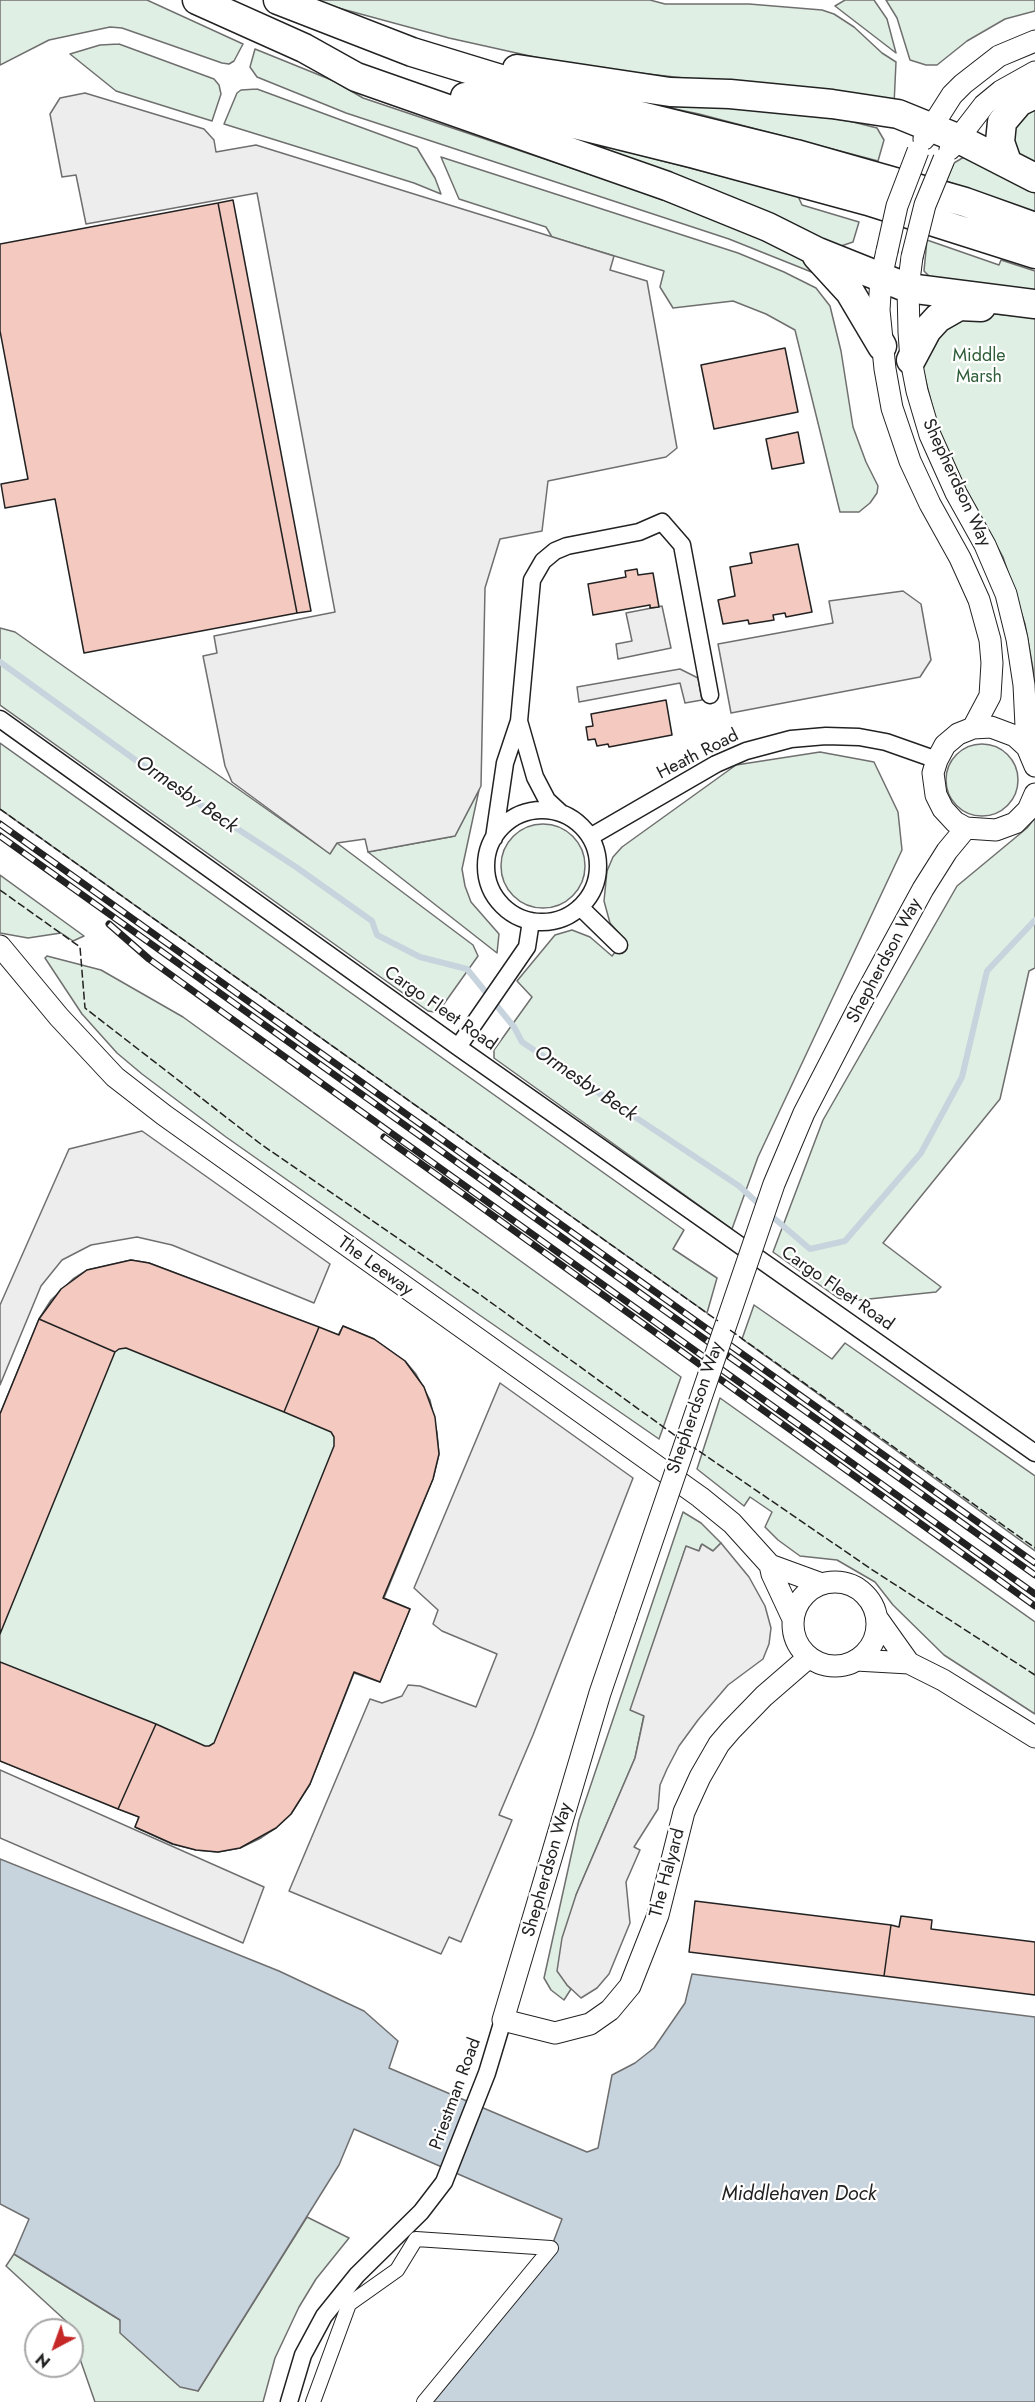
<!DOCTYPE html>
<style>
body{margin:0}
#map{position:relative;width:1035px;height:2402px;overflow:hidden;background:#fff;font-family:Jost,sans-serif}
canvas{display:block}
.north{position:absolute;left:24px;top:2318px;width:60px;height:60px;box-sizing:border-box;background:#fff;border:2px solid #a7a7a7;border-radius:50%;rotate:221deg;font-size:16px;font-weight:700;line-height:24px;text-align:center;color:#222}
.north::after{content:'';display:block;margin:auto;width:21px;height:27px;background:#c62828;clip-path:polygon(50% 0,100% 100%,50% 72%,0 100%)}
</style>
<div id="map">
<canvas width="1035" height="2402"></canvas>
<div class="north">N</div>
</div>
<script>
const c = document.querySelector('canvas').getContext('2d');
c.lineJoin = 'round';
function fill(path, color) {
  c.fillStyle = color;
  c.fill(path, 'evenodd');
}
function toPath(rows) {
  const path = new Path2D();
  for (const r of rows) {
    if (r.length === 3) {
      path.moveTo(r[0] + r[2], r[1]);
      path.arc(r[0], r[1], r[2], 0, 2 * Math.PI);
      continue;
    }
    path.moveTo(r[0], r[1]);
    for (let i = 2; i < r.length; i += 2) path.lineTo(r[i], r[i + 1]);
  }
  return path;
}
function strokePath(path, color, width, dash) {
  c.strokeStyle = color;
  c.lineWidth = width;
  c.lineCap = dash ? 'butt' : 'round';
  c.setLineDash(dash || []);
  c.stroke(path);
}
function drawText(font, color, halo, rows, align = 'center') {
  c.font = font + ' Jost,sans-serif';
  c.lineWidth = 4.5;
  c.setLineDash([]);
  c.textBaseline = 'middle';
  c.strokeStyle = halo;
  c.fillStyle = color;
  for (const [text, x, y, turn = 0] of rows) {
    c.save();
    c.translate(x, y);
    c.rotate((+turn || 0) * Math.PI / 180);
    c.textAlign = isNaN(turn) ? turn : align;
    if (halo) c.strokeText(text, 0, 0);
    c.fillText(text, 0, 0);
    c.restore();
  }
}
const green = toPath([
 [0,0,147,0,243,44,234,61,229,64,222,63,122,28,110,27,49,40,0,65,0,0],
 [309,0,650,0,665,4,749,4,822,10,834,14,854,27,882,53,896,62,894,105,729,83,575,66,449,38,309,0],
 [845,0,874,0,887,19,896,53,835,6,845,0],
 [886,0,1035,0,1035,11,1005,19,967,41,937,65,926,65,910,60,897,18,886,0],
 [119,44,214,79,219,85,221,94,212,121,116,91,70,54,100,45,119,44],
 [255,49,334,81,363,98,628,187,765,238,806,258,814,273,729,239,346,113,257,77,250,67,255,49],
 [257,89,417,148,435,178,441,194,414,183,224,124,237,93,241,90,257,89],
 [613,96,791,112,849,121,877,128,884,140,878,161,699,114,613,96],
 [1035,101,1035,166,1012,153,1011,120,1035,101],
 [532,127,798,196,802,205,859,222,853,242,838,247,532,127],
 [441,157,738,253,784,272,816,288,830,306,841,351,853,427,866,462,878,486,877,493,870,503,859,512,840,512,795,330,766,314,733,301,673,308,660,287,664,271,552,237,546,227,459,199,441,157],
 [964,157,1035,190,1035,212,946,181,954,163,964,157],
 [927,240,999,265,1001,260,1035,271,1035,295,931,278,924,271,927,240],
 [967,311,1035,318,1035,711,1033,669,1025,624,1003,557,966,489,938,429,922,366,932,335,967,311],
 [0,628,15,632,329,853,337,843,473,945,478,956,441,1008,434,1012,428,1011,0,705,0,628],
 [0,743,684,1230,673,1249,717,1278,707,1313,0,809,0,743],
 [982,780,36],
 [820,752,874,762,898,812,902,850,758,1157,732,1229,494,1058,494,1050,532,997,517,981,555,935,572,930,590,937,612,956,625,940,610,923,604,901,607,871,613,857,622,847,736,765,820,752],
 [479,790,462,869,465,886,471,902,499,934,497,953,368,852,455,836,479,790],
 [1035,818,1035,968,1029,971,1000,1099,883,1243,941,1287,936,1292,850,1301,838,1298,773,1252,823,1120,957,886,1027,828,1035,818],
 [543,866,42],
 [0,875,84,936,73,941,61,933,28,938,0,933,0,875],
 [47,956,101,970,183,1017,681,1377,659,1439,478,1314,226,1137,142,1074,117,1053,82,1014,45,958,47,956],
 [131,1260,149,1263,338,1335,343,1326,374,1339,405,1361,416,1374,430,1400,437,1433,439,1454,433,1479,384,1598,410,1609,380,1682,354,1673,310,1784,291,1814,276,1828,261,1838,240,1848,218,1852,196,1850,172,1844,135,1827,139,1817,0,1761,0,1414,39,1319,51,1300,73,1279,87,1270,131,1260],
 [754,1305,832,1359,845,1343,1035,1476,1035,1551,742,1339,754,1305],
 [720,1398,1035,1622,1035,1714,944,1655,893,1605,875,1582,837,1560,800,1556,778,1540,765,1527,772,1512,750,1497,744,1506,697,1469,720,1398],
 [683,1512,701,1523,721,1543,713,1551,701,1545,699,1551,686,1547,631,1710,644,1715,635,1758,576,1895,567,1985,571,1989,564,2000,551,1990,544,1978,579,1820,683,1512],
 [307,2217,349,2238,316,2279,299,2307,275,2358,263,2402,95,2402,72,2336,72,2330,70,2330,67,2322,6,2266,14,2254,120,2320,121,2325,198,2391,307,2217]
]);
fill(green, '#e0efe3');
strokePath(green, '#6f6f6f', 1.5);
const parking = toPath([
 [85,93,204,129,214,140,216,152,256,145,614,256,610,270,647,281,677,448,666,457,548,481,542,531,500,539,485,588,481,786,455,836,368,852,365,839,337,843,330,854,232,782,225,766,203,656,217,653,214,636,335,612,257,193,86,224,76,175,62,177,50,114,60,98,85,93],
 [903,591,921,604,931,660,920,677,731,713,718,644,833,623,829,601,903,591],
 [662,606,671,648,618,659,616,644,632,641,626,613,662,606],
 [680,669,698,678,702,700,685,703,680,683,579,702,577,687,680,669],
 [142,1131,330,1264,314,1303,172,1245,137,1237,91,1245,62,1260,41,1286,0,1385,0,1305,69,1149,142,1131],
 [500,1383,633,1478,533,1735,499,1815,512,1820,461,1942,449,1937,441,1954,289,1891,370,1699,382,1703,402,1696,408,1685,420,1686,476,1707,497,1654,442,1631,433,1624,438,1610,414,1588,500,1383],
 [721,1543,749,1577,765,1606,771,1628,769,1644,763,1659,728,1685,698,1720,679,1746,667,1769,660,1785,658,1809,634,1847,640,1850,626,1882,630,1923,609,1974,597,1988,581,1998,567,1985,557,1971,562,1938,576,1895,635,1758,644,1716,630,1710,686,1546,699,1551,702,1544,713,1551,721,1543],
 [0,1770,264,1887,243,1943,0,1838,0,1770]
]);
fill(parking, '#ededed');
strokePath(parking, '#6f6f6f', 1.5);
const water = toPath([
 [0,1859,279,1971,364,2011,398,2041,389,2068,587,2152,598,2148,612,2075,635,2063,654,2048,685,2003,692,1974,1035,2017,1035,2402,424,2402,551,2248,562,2219,354,2129,339,2165,198,2391,180,2387,120,2333,120,2320,14,2254,29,2219,0,2204,0,1859]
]);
fill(water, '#c7d3dd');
strokePath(water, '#6f6f6f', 1.5);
strokePath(toPath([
 [0,662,170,785,296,867,372,921,377,935,420,957,467,969,514,1027,522,1042,739,1186,761,1206],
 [768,1213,810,1249,845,1241,921,1153,962,1077,987,971,1035,920]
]), '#c7d3dd', 6);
const building = toPath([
 [233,200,311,611,297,613,218,203,233,200],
 [218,203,297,613,84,653,55,499,5,508,1,484,28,479,0,331,0,244,218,203],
 [785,348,798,412,714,429,701,365,785,348],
 [798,432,804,463,772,469,766,439,798,432],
 [798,544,812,612,786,617,785,613,773,615,774,620,749,624,748,620,723,624,718,600,735,596,730,567,752,563,750,553,798,544],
 [637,569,638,575,653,573,659,607,650,608,650,605,593,615,588,584,626,577,625,571,637,569],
 [666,700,672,735,609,747,608,744,597,746,595,739,588,740,586,727,593,726,591,714,666,700],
 [131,1260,149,1263,319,1327,284,1412,126,1348,119,1349,115,1352,39,1319,61,1289,87,1270,131,1260],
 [39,1319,115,1352,0,1634,0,1414,39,1319],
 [343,1326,374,1339,405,1361,424,1387,435,1417,439,1454,433,1479,383,1598,410,1609,380,1682,354,1672,310,1784,291,1814,276,1828,240,1848,218,1852,196,1850,173,1844,135,1827,139,1817,118,1809,156,1724,205,1746,209,1746,214,1743,334,1446,334,1437,331,1432,284,1412,319,1327,339,1335,343,1326],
 [0,1662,156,1724,118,1809,0,1761,0,1662],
 [695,1901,891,1925,884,1976,689,1952,695,1901],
 [901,1916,932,1920,931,1929,1035,1942,1035,1995,884,1976,891,1925,899,1927,901,1916]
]);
fill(building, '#f3c9c0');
strokePath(building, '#222', 1.5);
const pedestrian = toPath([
 [313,2402,349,2304,397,2270,416,2239,551,2248,424,2402]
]);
const minor = toPath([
 [0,719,458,1047,1035,1453],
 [519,721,535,777,547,800,561,813],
 [542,866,56],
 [590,837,716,764,746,751,791,739,826,736,859,737,886,742,937,760],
 [494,838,505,763,519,721,532,580,543,561,555,551,567,546,639,532,662,522,682,545,710,695],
 [580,907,619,945],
 [458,1047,527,947,531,921],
 [289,2402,303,2355,324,2316,357,2275,421,2212,444,2182,487,2073,503,2020]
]);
const tertiary = toPath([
 [924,139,952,95,963,84,999,56,1035,41],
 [950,149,984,105,1001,91,1035,72],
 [887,251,881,278,879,310,885,369,892,408,910,461,930,504,960,558,979,600,990,640,992,663,990,696,973,728],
 [912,257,908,288,909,332,911,360,917,391,930,435,956,493,985,545,1006,594,1017,639,1024,685,1027,747],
 [1035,766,1027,747,1015,736,991,727,973,728,958,734,945,745,937,760,933,773,936,795,943,809,955,822,966,828,996,830,1015,823,1028,810,1035,794],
 [0,946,59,1017,115,1077,164,1115,700,1497,732,1523,770,1565,822,1584],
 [862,1001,923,889,947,851,966,828],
 [770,1565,772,1574,793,1619],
 [835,1624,42],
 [626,1617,600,1693,503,2020,555,2033,590,2024,610,2010,630,1986,658,1915,684,1812,700,1777,719,1744,731,1730,764,1696,809,1657],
 [877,1618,909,1663],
 [856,1660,909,1663,943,1680,1035,1737]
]);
const trunk = toPath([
 [197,0,304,48,356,77,667,186,768,227,818,252,908,288,1035,304],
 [278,0,412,52,543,92,796,154,965,202,1035,227],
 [517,69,670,92,730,94,832,104,898,114,957,138,1035,178],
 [465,97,695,154,868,201,1035,254],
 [1007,162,1000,142,1002,122,1019,102,1035,94],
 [817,256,850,292,882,346],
 [911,360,927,330,938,318,959,306,981,307]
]);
strokePath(pedestrian, '#222', 16);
strokePath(minor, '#222', 19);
strokePath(tertiary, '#222', 23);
strokePath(trunk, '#222', 31);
strokePath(pedestrian, '#fff', 14);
strokePath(minor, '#fff', 16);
strokePath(tertiary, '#fff', 21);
strokePath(trunk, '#fff', 28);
const rail = toPath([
 [0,824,1035,1563],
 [0,836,1035,1575],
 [109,924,149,959,218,1009,1035,1594],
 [384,1137,1035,1606]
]);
strokePath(rail, '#222', 7);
strokePath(rail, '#fff', 4.5, [14]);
const tertiaryBridge = toPath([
 [887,251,897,206,918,151],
 [912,257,925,205,944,159],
 [626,1617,774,1184,804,1113,862,1001]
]);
strokePath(tertiaryBridge, '#222', 23, []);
strokePath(tertiaryBridge, '#fff', 21);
strokePath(toPath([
 [0,809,718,1321],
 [0,890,80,947,85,1008,262,1145,482,1296,680,1439],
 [730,1330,1035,1548],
 [690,1445,871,1569,1035,1675]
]), '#222', 1.5, [8, 3]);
drawText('18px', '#2f5e38', '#fff', [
 ["Middle",979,357],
 ["Marsh",979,378]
]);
drawText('18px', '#222', '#fff', [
 ["Shepherdson Way",956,483,65],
 ["Heath Road",698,755,-27],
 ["Shepherdson Way",885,961,-62],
 ["Cargo Fleet Road",440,1009,35],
 ["The Leeway",375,1267,36],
 ["Cargo Fleet Road",837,1289,35],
 ["Shepherdson Way",696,1408,-71],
 ["Shepherdson Way",548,1870,-74],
 ["The Halyard",668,1873,-75],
 ["Priestman Road",456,2094,-70]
]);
drawText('italic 20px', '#222', '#fff', [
 ["Ormesby Beck",186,795,35],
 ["Ormesby Beck",585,1084,34],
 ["Middlehaven Dock",799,2195]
]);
</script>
